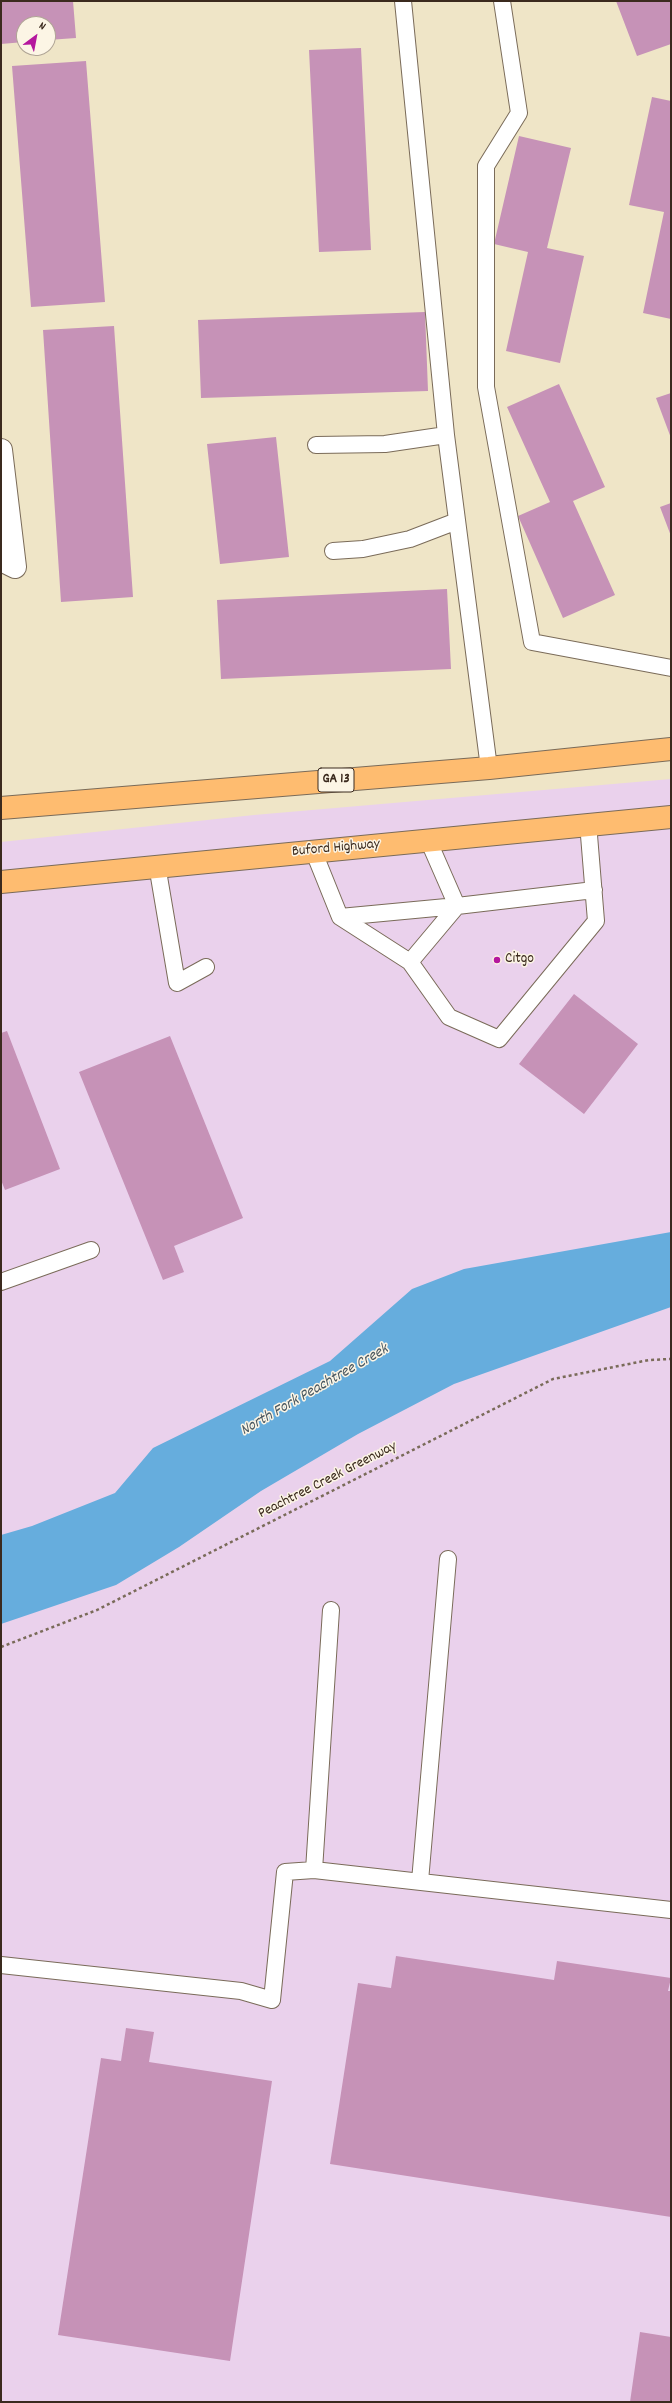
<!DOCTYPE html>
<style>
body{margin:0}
#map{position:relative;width:672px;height:2403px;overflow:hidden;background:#efe5c7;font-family:Dekko,sans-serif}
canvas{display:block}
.frame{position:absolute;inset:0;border:2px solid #3b2a1e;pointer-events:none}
.north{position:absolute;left:16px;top:16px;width:40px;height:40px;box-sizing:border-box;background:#fcf5e5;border:1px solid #afa495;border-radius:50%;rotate:32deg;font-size:11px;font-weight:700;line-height:16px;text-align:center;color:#3b2a1e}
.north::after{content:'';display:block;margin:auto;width:14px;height:18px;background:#b5179e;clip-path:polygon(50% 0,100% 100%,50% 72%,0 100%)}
</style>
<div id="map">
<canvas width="672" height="2403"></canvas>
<div class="frame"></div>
<div class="north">N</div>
</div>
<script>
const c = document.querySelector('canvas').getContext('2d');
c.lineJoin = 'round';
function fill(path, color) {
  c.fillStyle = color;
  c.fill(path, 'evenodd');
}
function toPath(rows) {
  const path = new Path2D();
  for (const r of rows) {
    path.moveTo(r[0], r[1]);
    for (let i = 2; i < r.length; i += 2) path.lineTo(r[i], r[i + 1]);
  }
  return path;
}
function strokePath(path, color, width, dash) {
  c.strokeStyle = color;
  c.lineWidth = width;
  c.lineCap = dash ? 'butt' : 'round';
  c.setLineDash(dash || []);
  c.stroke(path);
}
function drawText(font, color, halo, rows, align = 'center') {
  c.font = font + ' Dekko,sans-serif';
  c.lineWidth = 3;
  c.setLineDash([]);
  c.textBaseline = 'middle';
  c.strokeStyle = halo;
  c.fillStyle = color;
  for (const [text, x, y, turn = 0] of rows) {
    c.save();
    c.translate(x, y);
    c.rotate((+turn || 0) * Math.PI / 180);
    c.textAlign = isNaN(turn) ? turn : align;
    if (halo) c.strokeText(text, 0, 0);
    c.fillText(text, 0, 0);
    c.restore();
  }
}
fill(toPath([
 [671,779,671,2402,1,2402,1,842,254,815]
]), '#ead1ec');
fill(toPath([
 [671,1232,671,1307,454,1384,358,1434,261,1491,179,1547,116,1585,1,1624,1,1535,32,1526,115,1493,153,1448,330,1361,412,1289,464,1269]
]), '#66addd');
fill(toPath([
 [1,1,73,1,76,38,48,40,48,24,24,24,24,42,1,44],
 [616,1,671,1,671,44,637,56],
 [361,48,371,250,319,252,309,50],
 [86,61,105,302,31,307,12,66],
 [652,97,671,101,671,319,643,313,664,212,629,205],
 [519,136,571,148,547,248,584,256,560,363,506,351,528,252,494,244],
 [425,312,428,391,201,398,198,320],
 [114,326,133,597,61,602,43,330],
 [559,384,605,487,573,501,615,595,563,618,518,516,550,502,507,407],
 [671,393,671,438,656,398],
 [276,437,289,557,220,564,207,444],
 [671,503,671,536,660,507],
 [447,589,451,669,221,679,217,600],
 [574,994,638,1044,584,1114,519,1064],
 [7,1031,60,1169,5,1190,1,1180,1,1033],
 [170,1036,243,1218,174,1246,184,1272,163,1280,79,1072],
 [396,1956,554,1980,557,1961,671,1978,668,1991,671,1991,671,2217,330,2164,358,1983,391,1988],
 [126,2028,154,2032,149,2062,272,2081,230,2361,58,2335,101,2058,121,2061],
 [640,2332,671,2337,671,2402,630,2402]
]), '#c692b7');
const service = toPath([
 [403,1,446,435,489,768],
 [502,1,519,113,486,166,486,387,532,642,671,668],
 [316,445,385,444,446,435],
 [333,551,363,549,410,539,457,521],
 [429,842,457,906],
 [313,850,340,917,410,962,457,906],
 [157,865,177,983,206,967],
 [340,917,457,906,594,890],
 [410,962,449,1017,499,1039,596,921,588,823],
 [1,1282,91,1250],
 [314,1870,671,1910],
 [420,1881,448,1559],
 [1,1965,241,1991,272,2000,285,1872,314,1870,331,1610]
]);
const minor = toPath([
 [1,450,15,567,1,560]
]);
const primary = toPath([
 [1,808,489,768,671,749],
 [1,882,671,817]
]);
strokePath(service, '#7a6b59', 18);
strokePath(minor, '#7a6b59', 24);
strokePath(primary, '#7a6b59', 24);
strokePath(toPath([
 [1,1647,97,1610,553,1379,649,1360,671,1359]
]), '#7a6b59', 2.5, [3, 3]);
strokePath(service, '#fff', 16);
strokePath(minor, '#fff', 22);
strokePath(primary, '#febc70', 22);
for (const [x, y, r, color] of [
 [497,960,4,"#b5179e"]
]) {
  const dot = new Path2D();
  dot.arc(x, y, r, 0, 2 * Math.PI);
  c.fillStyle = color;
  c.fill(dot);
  strokePath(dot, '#fcf5e5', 1.5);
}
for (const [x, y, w] of [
 [336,780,36]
]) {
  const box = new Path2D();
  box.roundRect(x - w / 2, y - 12, w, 24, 3);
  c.fillStyle = '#fcf5e5';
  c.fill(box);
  strokePath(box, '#3b2a1e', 1);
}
drawText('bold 14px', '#3b2a1e', null, [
 ["GA 13",336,780]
]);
drawText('15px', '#3b2a1e', '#fcf5e5', [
 ["Buford Highway",336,849,-5],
 ["Peachtree Creek Greenway",328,1481,-27]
]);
drawText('15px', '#3b2a1e', '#fcf5e5', [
 ["Citgo",505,960]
], 'left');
drawText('italic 16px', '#4a5861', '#fcf5e5', [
 ["North Fork Peachtree Creek",315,1391,-30]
]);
</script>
